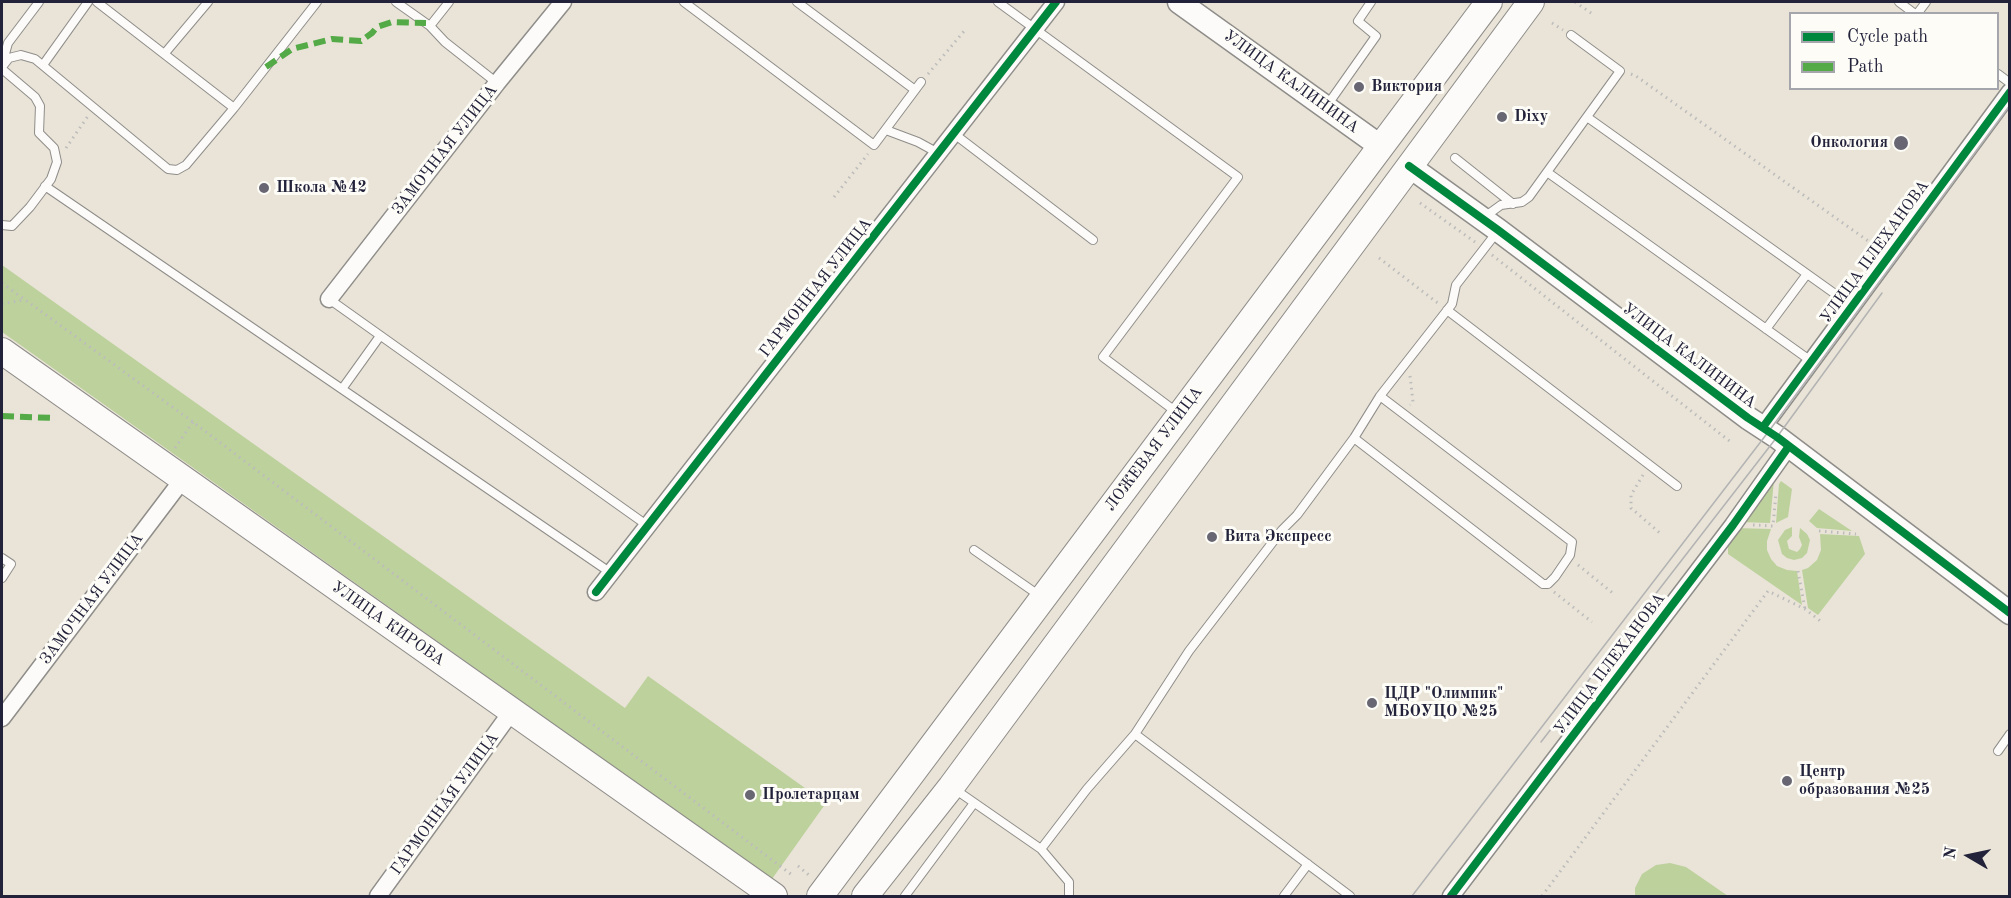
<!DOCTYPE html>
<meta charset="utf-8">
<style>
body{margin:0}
#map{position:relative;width:2011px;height:898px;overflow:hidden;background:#e9e4d7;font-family:"Old Standard TT",serif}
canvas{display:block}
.frame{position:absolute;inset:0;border:3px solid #22223b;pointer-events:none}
.legend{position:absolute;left:1789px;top:12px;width:210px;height:78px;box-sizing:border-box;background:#fdfcf7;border:2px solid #a5a5ac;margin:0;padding:8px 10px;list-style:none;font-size:18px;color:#22223b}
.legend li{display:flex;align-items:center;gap:12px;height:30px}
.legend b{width:30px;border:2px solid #a5a5ac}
.north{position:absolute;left:1939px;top:826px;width:60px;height:60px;-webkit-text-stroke:4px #fdfcf7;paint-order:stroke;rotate:279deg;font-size:16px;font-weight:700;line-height:24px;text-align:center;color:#22223b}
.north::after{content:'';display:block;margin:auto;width:21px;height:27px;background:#22223b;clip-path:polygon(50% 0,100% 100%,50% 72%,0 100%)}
</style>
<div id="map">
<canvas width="2011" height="898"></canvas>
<div class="frame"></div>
<ul class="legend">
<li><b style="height:8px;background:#00873e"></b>Cycle path</li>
<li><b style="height:8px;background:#53aa46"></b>Path</li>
</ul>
<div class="north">N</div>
</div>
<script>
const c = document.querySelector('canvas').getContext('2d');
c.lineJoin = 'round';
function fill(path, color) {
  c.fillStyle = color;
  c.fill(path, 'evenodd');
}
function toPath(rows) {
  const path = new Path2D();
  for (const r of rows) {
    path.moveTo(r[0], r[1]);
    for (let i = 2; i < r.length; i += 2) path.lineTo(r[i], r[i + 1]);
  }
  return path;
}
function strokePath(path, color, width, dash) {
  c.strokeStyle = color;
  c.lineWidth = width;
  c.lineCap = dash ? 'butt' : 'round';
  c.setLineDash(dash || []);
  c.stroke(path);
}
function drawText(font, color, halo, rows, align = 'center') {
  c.font = font + ' "Old Standard TT",serif';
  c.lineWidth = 6;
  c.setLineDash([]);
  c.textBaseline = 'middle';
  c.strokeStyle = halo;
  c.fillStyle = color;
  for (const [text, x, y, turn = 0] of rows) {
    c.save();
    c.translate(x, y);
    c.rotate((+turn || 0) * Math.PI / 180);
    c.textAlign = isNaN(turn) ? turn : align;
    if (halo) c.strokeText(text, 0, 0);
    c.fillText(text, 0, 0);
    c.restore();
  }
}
fill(toPath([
 [2,265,625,708,648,676,826,803,772,879,2,332],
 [1774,480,1770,523,1739,522],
 [1781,481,1792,489,1788,517,1776,523,1779,484],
 [1819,509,1852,531,1817,528,1809,521],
 [1792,527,1792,536,1787,541,1789,549,1797,552,1800,549,1802,545,1799,537,1800,528,1807,534,1810,540,1807,553,1802,558,1794,560,1787,558,1782,554,1778,540,1785,530],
 [1735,528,1771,529,1767,541,1767,550,1771,559,1777,566,1787,570,1797,571,1802,605,1728,554,1728,545],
 [1820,534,1859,536,1865,554,1818,615,1808,608,1802,570,1808,568,1817,560,1821,550],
 [1670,863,1686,867,1728,896,1635,896,1635,888,1642,874,1656,865]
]), '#bdd19d');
const lane = toPath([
 [396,2,430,26,445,42,497,83],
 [684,2,874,145,921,82],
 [797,2,915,90],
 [998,2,1238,177,1103,357,1179,414],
 [1899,2,1915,14],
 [1917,14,1926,2],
 [430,26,449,2],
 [165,53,208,2],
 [2,65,8,43,39,2],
 [43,65,88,2],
 [2,67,9,58,21,55,35,59,168,169,177,170,186,165,234,108,97,2],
 [2,69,35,97,40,106,39,133,54,148,57,162,51,179,30,207,12,226,2,225],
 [1998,74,2010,83],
 [1326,107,1376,36,1358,21,1371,2],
 [234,108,317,2],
 [1587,117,1852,306],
 [886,130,918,142,938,153],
 [953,133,1093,240],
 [1455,158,1513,204],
 [1547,172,1811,361],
 [45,186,611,573],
 [1483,218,1501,205,1522,202,1529,197,1620,71,1571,35],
 [329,299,648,526],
 [1447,310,1677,486],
 [1766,329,1807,274],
 [342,389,380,336],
 [1354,438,1543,584,1548,584,1555,577,1570,555,1572,542,1380,396],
 [974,550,1040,596],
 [2,558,11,564,2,578],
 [1135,734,1350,896],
 [1998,751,2010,734],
 [953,788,1041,849,1069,882,1069,896],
 [1041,849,1087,789,1135,734,1189,651,1282,530,1297,515,1354,438,1380,396,1452,304,1456,285,1497,232],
 [905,896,974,803],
 [1284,896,1308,864]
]);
const street = toPath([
 [329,299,497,83,563,2],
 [1763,427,2010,92],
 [596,592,1056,2],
 [2,718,183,479],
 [378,896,512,711],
 [1451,896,1733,525,1789,446]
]);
const secondary = toPath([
 [1179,2,1380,146],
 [1409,166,1498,230,1748,418,1777,437,2010,613]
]);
const primary = toPath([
 [2,351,774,896],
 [820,896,1489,2],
 [865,896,951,787,1531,2]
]);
strokePath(lane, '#8f8d8a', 10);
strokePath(street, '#8f8d8a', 19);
strokePath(secondary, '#8f8d8a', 25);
strokePath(primary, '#8f8d8a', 28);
strokePath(toPath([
 [1575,2,1594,15],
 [1552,23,1563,30],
 [928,74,965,30],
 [1631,74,1636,76,1878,248],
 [66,148,88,116],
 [834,197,868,154],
 [1420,203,1475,242],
 [1492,255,1732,443],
 [1379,258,1439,304],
 [2,283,193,422,792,875],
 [2,304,23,300],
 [1410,376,1413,402,1410,405],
 [175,448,193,422],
 [1643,475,1631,495,1631,508,1661,534],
 [1753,525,1773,526,1776,493],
 [1819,531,1856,534],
 [1578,565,1614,594],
 [1798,571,1805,609],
 [1554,592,1592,622],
 [798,866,810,876],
 [1542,896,1768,591,1805,609,1823,623]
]), '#bdbcbc', 3, [1.5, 4.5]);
strokePath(lane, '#fcfbf9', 8);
strokePath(street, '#fcfbf9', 16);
strokePath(secondary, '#fcfbf9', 22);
strokePath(primary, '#fcfbf9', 26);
strokePath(toPath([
 [1541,742,1777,437,1882,293],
 [1412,896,1769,431,2010,105]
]), '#b3b3b4', 1.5);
strokePath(toPath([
 [266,67,292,49,332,39,361,41,372,33,377,27,392,22,426,23],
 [2,416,54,418]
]), '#53aa46', 6, [12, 6]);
strokePath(toPath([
 [1409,166,1498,230,1748,418,1777,437,2010,613],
 [1763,427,2010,92],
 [596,592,1056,2],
 [1451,896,1733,525,1789,446]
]), '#00873e', 8);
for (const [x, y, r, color] of [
 [1359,87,6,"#686672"],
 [1502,117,6,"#686672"],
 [1901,143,8,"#686672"],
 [264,188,6,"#686672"],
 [1212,537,6,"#686672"],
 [1372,703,6,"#686672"],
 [1787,781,6,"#686672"],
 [750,795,6,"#686672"]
]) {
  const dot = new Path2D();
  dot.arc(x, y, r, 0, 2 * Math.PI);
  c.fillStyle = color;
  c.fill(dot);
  strokePath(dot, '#fdfcf7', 2);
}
drawText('16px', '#22223b', '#fdfcf7', [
 ["УЛИЦА КАЛИНИНА",1291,82,36],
 ["ЗАМОЧНАЯ УЛИЦА",445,150,-52],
 ["УЛИЦА ПЛЕХАНОВА",1875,252,-54],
 ["ГАРМОННАЯ УЛИЦА",816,288,-52],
 ["УЛИЦА КАЛИНИНА",1689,356,37],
 ["ЛОЖЕВАЯ УЛИЦА",1154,449,-53],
 ["ЗАМОЧНАЯ УЛИЦА",92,599,-53],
 ["УЛИЦА КИРОВА",388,624,35],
 ["УЛИЦА ПЛЕХАНОВА",1610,664,-53],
 ["ГАРМОННАЯ УЛИЦА",445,804,-54]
]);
drawText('bold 16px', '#22223b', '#fdfcf7', [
 ["Виктория",1371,87],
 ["Dixy",1514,117],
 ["Онкология",1888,143,"right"],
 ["Школа №42",276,188],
 ["Вита Экспресс",1224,537],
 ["ЦДР \"Олимпик\"",1384,694],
 ["МБОУЦО №25",1384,712],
 ["Центр",1799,772],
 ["образования №25",1799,790],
 ["Пролетарцам",762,795]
], 'left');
</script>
